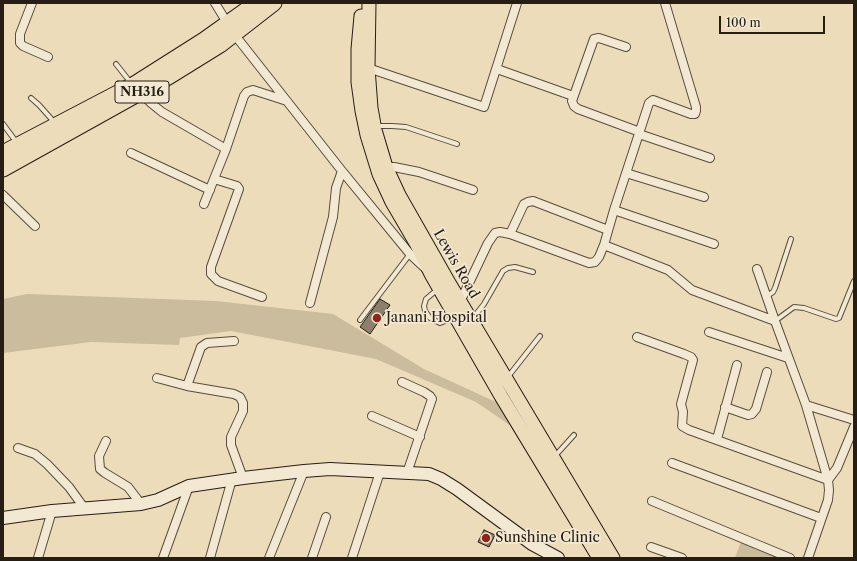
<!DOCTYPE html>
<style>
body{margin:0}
#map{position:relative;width:857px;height:561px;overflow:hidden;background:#eddcba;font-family:"Libre Caslon Text",serif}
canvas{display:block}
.frame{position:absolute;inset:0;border:4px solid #261d15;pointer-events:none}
.scale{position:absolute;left:719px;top:16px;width:106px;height:18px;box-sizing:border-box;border:2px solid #261d15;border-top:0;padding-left:5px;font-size:12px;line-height:14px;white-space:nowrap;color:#261d15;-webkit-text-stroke:3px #f3e8d2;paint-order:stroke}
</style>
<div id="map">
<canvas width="857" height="561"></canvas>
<div class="frame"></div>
<div class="scale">100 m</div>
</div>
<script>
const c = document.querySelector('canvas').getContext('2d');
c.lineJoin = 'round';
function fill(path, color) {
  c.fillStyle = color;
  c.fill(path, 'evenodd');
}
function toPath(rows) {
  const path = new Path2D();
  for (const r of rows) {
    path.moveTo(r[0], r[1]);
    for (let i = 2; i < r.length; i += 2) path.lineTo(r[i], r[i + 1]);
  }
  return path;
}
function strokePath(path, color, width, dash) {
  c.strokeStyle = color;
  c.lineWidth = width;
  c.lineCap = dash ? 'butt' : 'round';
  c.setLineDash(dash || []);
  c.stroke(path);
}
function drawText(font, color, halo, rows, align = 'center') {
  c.font = font + ' "Libre Caslon Text",serif';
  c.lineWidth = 3.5;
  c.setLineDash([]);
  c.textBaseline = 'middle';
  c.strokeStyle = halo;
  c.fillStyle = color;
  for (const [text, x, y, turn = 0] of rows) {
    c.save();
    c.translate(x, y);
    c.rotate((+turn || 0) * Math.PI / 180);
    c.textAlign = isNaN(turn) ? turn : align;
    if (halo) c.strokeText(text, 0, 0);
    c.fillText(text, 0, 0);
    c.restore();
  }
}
fill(toPath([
 [27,294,216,301,333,314,424,369,496,402,511,426,476,402,376,359,231,331,180,338,179,345,91,342,3,353,3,299],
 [742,539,791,558,735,558]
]), '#cbbc9e');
const building = toPath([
 [380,299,390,305,370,334,360,327,380,299],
 [484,530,495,535,489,547,478,542,484,530]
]);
fill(building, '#8d806b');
strokePath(building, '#261d15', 1);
const lane = toPath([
 [116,64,131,83],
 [31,98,39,105,55,123],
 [3,124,17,143],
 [376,126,392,126,406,127,457,144],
 [438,289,426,299,424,306,425,311,430,318,440,323,453,318],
 [767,296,773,292,775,288,791,239],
 [473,318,484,304,503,271,508,268,515,267,533,272],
 [360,320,410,254],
 [775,321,794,307,804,308,836,319,839,318,854,281],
 [507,378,540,336],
 [555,456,574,435]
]);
const street = toPath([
 [32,3,20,34,20,43,23,46,48,57],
 [215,3,234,34,342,171,410,254,425,268],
 [626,47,599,38,594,39,572,101,574,106,578,109,640,132],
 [368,68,484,107,517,3],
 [497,69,573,96],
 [141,93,151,103,162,112,226,149],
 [639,134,710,158],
 [131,153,210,190],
 [386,167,394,167,419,172,473,190],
 [626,173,704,197],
 [214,179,237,186,239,189,211,267,211,274,218,281,262,297],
 [3,195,35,226],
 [204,204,226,149,244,96,247,92,253,90,287,101],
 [614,210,714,244],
 [510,234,524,204,528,202,533,201,608,230],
 [604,245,668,270,692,290,775,321],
 [757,269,775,321,806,405,828,480,829,490,828,500,808,558],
 [460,302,488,243,495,233,500,232,510,234,589,263,595,262,599,257,604,245,614,210,649,103,653,100,691,114,695,114,696,111,696,107,665,3],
 [310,303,333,217,336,188,342,171],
 [709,332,788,358],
 [637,337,684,354,691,357,693,360,681,404,683,412,682,426,689,430,828,480,837,468,854,427],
 [157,378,187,386,234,394,240,397,243,403,243,411,231,437,231,445,243,478],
 [402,382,424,392,430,396,432,399,407,473],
 [187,386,201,347,207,343,234,341],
 [806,405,854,420],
 [725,407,748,415,752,414,756,409,767,372],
 [372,416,420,437],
 [717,439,737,365],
 [106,441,99,456,100,469,105,473,128,487,141,504],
 [18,448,35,454,47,464,69,487,85,509],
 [672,463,821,518],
 [652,501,790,558],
 [651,547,682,558],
 [38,558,52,511],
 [163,558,189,486],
 [210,558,232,479],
 [269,558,304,471],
 [312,558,326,517],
 [352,558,380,472]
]);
const secondary = toPath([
 [3,518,52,511,141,504,158,500,189,486,243,478,304,471,330,469,429,474,441,479,457,489,532,544,558,558]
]);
const primary = toPath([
 [369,3,368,68,371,108,375,130,386,167,399,195,449,283,613,558],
 [361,16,358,49,358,82,362,111,367,135,379,174,392,202,417,245,431,274,501,396,599,558]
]);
const highway = toPath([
 [3,153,133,85,204,40,256,3],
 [3,169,170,76,220,45,274,3]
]);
strokePath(lane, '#584d3e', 6);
strokePath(street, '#584d3e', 10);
strokePath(secondary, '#261d15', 14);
strokePath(primary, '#261d15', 15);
strokePath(highway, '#261d15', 17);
strokePath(lane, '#f3e8d2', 4);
strokePath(street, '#f3e8d2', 8);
strokePath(secondary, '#f3e8d2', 12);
strokePath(primary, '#eddcba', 13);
strokePath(highway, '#eddcba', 15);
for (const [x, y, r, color] of [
 [377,318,5,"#8f2418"],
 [486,538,5,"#8f2418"]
]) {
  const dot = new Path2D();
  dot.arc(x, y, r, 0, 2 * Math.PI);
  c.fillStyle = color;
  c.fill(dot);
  strokePath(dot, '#f3e8d2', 1.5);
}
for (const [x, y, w] of [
 [142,92,54]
]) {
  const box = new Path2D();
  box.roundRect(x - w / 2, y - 11, w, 22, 3);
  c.fillStyle = '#f3e8d2';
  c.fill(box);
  strokePath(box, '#261d15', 1);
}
drawText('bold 13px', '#261d15', null, [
 ["NH316",142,92]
]);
drawText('14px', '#261d15', '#f3e8d2', [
 ["Lewis Road",456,264,60]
]);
drawText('14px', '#261d15', '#f3e8d2', [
 ["Janani Hospital",386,318],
 ["Sunshine Clinic",495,538]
], 'left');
</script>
